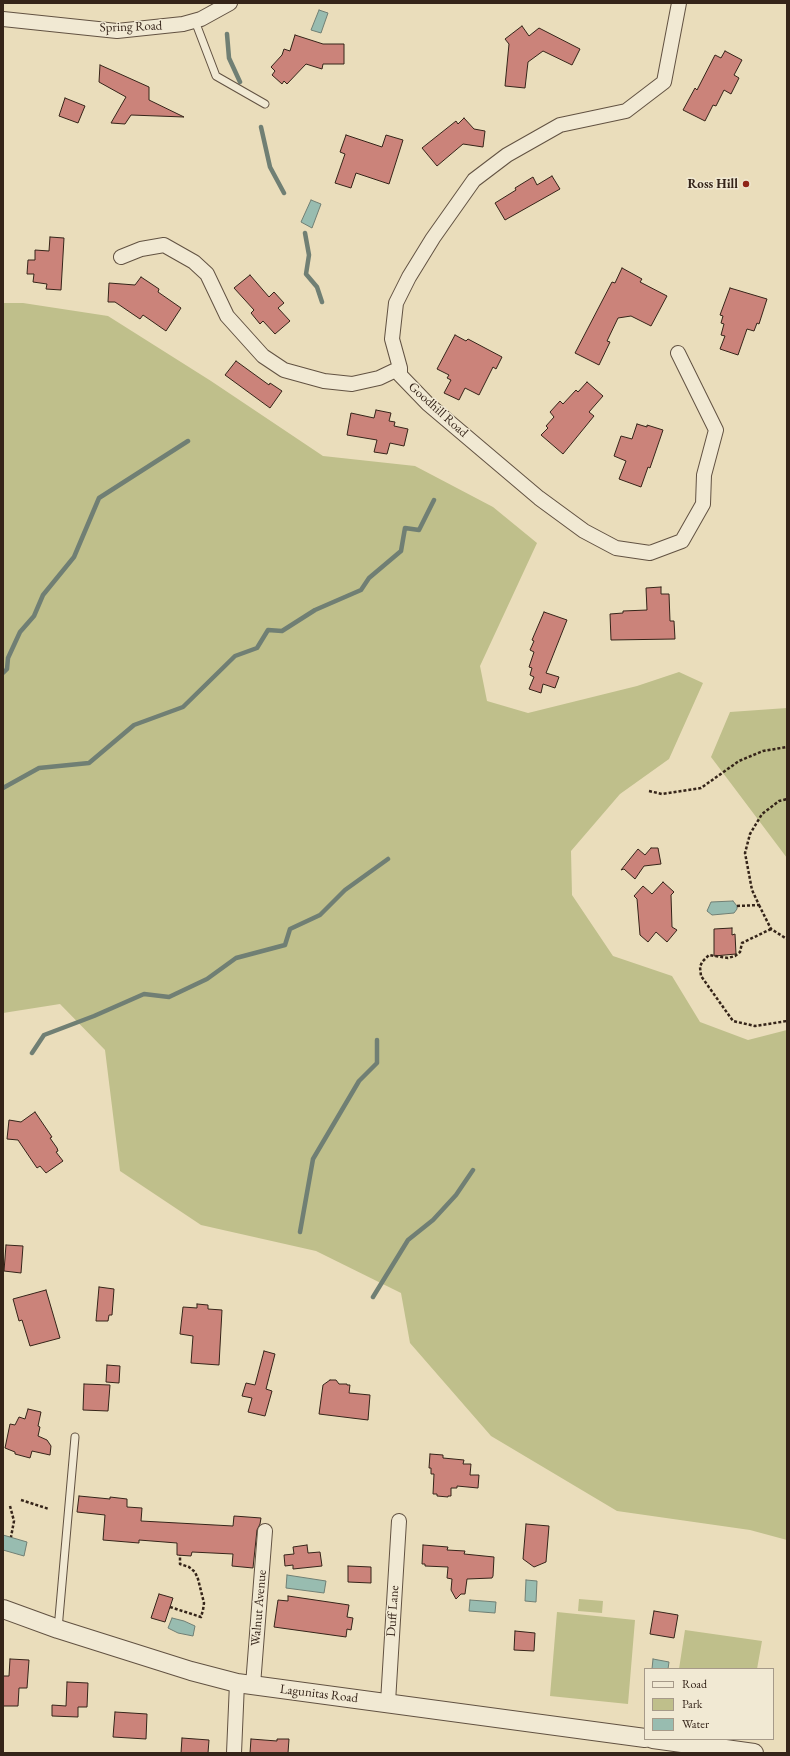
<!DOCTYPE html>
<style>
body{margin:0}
#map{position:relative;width:790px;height:1756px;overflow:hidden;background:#eaddbb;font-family:"EB Garamond",serif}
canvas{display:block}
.frame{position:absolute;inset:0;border:4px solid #352419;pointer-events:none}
.legend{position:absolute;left:644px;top:1668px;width:130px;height:72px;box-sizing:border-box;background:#f1e9d3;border:1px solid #a69a89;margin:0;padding:5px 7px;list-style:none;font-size:12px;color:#352419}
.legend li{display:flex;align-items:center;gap:8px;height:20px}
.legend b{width:20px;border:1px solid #a69a89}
</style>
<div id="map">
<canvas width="790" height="1756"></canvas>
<div class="frame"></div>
<ul class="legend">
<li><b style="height:5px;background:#f1e9d3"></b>Road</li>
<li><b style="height:11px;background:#bfbf8b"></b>Park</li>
<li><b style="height:11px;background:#98bcb0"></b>Water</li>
</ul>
</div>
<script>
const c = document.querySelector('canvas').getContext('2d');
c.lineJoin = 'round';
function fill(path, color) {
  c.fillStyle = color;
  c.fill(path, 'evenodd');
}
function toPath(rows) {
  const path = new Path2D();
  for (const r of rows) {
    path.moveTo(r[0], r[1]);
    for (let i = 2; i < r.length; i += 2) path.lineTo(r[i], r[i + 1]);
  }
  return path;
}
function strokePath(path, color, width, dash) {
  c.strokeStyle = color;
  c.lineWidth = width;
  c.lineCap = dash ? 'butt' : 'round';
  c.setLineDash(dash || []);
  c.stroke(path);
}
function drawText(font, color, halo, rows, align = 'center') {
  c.font = font + ' "EB Garamond",serif';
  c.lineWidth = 3;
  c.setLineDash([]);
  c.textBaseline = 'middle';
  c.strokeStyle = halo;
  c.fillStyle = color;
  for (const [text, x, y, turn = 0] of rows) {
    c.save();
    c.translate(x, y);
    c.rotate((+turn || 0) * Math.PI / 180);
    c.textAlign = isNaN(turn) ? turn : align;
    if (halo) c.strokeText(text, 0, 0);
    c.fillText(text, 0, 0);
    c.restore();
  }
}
fill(toPath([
 [3,303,23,303,108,316,211,381,323,456,415,466,493,507,537,543,480,666,487,701,528,713,637,686,679,672,703,683,669,759,620,794,571,851,572,895,613,956,672,976,700,1022,748,1040,787,1030,787,1540,750,1530,617,1511,491,1436,410,1343,401,1293,316,1251,201,1225,120,1171,105,1050,60,1004,3,1013],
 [787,708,787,858,711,757,730,712],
 [579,1599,603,1601,602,1613,578,1611],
 [557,1612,635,1620,628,1704,550,1696],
 [685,1630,762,1641,757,1669,679,1669]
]), '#bfbf8b');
const water = toPath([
 [319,10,328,13,321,33,311,30,319,10],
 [311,200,321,204,312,228,301,222,311,200],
 [733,901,737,906,737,909,734,913,712,915,707,911,711,902,733,901],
 [3,1535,27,1542,24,1556,3,1550,3,1535],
 [287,1575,326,1581,324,1593,286,1588,287,1575],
 [526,1580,537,1581,536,1602,525,1601,526,1580],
 [470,1600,496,1602,495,1613,469,1611,470,1600],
 [172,1618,184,1621,195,1626,193,1636,178,1633,168,1628,172,1618],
 [653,1659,669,1662,668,1669,652,1669,653,1659]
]);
fill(water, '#98bcb0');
strokePath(water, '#707f74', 1);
strokePath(toPath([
 [227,34,229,58,240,82],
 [261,127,270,167,284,193],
 [305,233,309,255,306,274,317,287,322,302],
 [3,673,7,669,8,658,20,632,34,616,43,595,74,557,99,498,188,441],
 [3,788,39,768,89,763,134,725,183,707,235,656,257,648,268,630,282,631,315,610,361,590,369,578,401,551,405,528,419,530,434,500],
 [32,1053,44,1035,94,1016,144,994,169,997,207,979,236,958,285,945,290,929,320,915,345,890,388,859],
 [300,1232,313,1159,359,1081,377,1063,377,1040],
 [373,1297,408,1240,433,1220,456,1195,473,1170]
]), '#707f74', 4.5);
const building = toPath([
 [522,26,529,36,539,28,580,49,572,65,543,51,528,62,525,88,505,86,509,44,505,39,522,26],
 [295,35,323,44,344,44,344,64,323,64,322,69,306,64,287,84,284,81,282,84,272,75,275,71,271,67,282,55,284,49,290,51,295,35],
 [725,51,742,60,734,75,739,78,731,94,724,90,716,106,713,105,705,121,683,110,695,88,697,90,715,55,721,58,725,51],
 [100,65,149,87,149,100,184,117,131,115,125,124,111,123,126,97,99,82,100,65],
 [65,98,85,106,78,123,59,116,65,98],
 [464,118,474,129,485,131,483,147,463,144,437,166,422,148,456,121,458,124,464,118],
 [346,135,382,147,386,135,403,140,389,184,356,173,351,188,335,183,345,154,340,152,346,135],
 [552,176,560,189,505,220,495,203,516,190,515,188,533,177,537,185,552,176],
 [50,237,64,238,61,290,46,289,47,284,33,282,34,274,27,274,28,260,35,260,35,250,49,251,50,237],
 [622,268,642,279,640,282,667,296,651,326,631,316,618,318,607,341,610,342,599,365,575,353,612,282,615,283,622,268],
 [250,275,269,297,274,292,284,303,278,308,290,321,275,334,263,321,260,324,251,313,254,310,234,288,250,275],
 [141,277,159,289,158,292,181,308,166,331,143,315,140,319,115,302,108,302,109,283,135,285,141,277],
 [730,288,767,299,759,324,757,323,754,331,747,329,738,355,720,349,725,336,721,335,724,324,721,323,723,316,720,315,730,288],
 [455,335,466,341,468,339,502,357,496,369,493,367,479,395,465,388,459,400,444,393,451,380,447,378,449,375,437,369,455,335],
 [236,361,269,385,270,383,282,391,270,408,225,375,236,361],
 [587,382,603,396,589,412,594,416,563,454,541,435,548,428,546,426,554,417,550,412,560,401,563,404,576,390,578,392,587,382],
 [376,410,391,413,389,421,395,422,394,426,408,429,404,446,390,443,387,454,374,452,377,440,347,435,351,413,374,418,376,410],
 [637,424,647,427,647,425,663,430,650,468,648,467,641,487,619,479,626,461,614,456,621,436,632,439,637,424],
 [661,587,661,594,669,594,670,621,674,621,675,639,611,640,610,614,623,613,623,611,647,610,646,588,661,587],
 [544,612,567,620,546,673,559,677,555,688,543,684,541,693,529,689,534,677,530,675,532,668,529,667,534,652,530,650,534,641,532,640,544,612],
 [651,848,658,848,661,864,644,866,635,879,624,869,621,870,638,849,645,855,651,848],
 [663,882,674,892,671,895,672,927,677,930,667,942,656,932,648,942,640,935,637,899,634,896,643,886,652,894,663,882],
 [732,928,732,935,735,934,736,954,714,956,714,929,732,928],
 [35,1112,52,1137,50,1138,57,1148,58,1151,56,1152,63,1161,46,1173,40,1166,37,1168,18,1140,7,1139,9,1120,21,1122,35,1112],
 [6,1245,23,1246,21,1273,4,1271,6,1245],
 [99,1287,114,1289,112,1315,109,1315,108,1321,96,1321,99,1287],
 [46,1290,60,1338,30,1346,22,1320,19,1321,13,1299,46,1290],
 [197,1304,208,1305,208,1309,222,1310,219,1365,191,1363,193,1336,180,1334,183,1307,197,1308,197,1304],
 [264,1351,275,1354,266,1389,272,1391,265,1416,248,1412,252,1398,242,1396,246,1383,255,1385,264,1351],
 [107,1365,120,1366,119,1383,106,1382,107,1365],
 [330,1380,336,1380,339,1384,347,1384,347,1385,350,1385,349,1393,370,1395,368,1420,319,1414,323,1385,330,1380],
 [84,1384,110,1385,108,1411,83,1410,84,1384],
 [28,1409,41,1412,38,1426,40,1427,38,1436,47,1440,51,1446,50,1455,32,1451,30,1458,15,1454,15,1452,5,1448,10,1424,15,1425,19,1417,25,1419,28,1409],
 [430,1454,443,1455,443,1458,464,1460,463,1464,471,1464,470,1475,479,1475,478,1488,457,1486,457,1488,451,1488,451,1496,448,1496,448,1497,437,1496,437,1494,433,1494,434,1474,431,1474,431,1468,429,1468,430,1454],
 [79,1496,110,1499,110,1497,127,1499,127,1507,142,1508,141,1521,233,1526,234,1516,261,1518,260,1524,257,1530,253,1568,232,1566,233,1554,192,1552,191,1556,177,1555,177,1543,139,1540,139,1543,103,1540,105,1515,77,1512,79,1496],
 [526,1524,549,1526,546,1562,534,1567,523,1559,526,1524],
 [307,1545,308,1553,320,1552,322,1566,293,1569,293,1565,285,1566,284,1555,294,1554,293,1547,307,1545],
 [423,1545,448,1547,447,1550,465,1551,464,1554,494,1557,493,1576,492,1578,467,1579,465,1594,461,1594,456,1599,451,1590,452,1579,447,1578,448,1567,425,1566,425,1564,422,1564,423,1545],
 [348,1566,371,1567,371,1583,348,1582,348,1566],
 [159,1594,173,1598,165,1622,151,1618,159,1594],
 [288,1596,349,1605,347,1617,353,1618,351,1630,347,1629,346,1637,274,1627,278,1600,288,1601,288,1596],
 [654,1611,678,1615,674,1638,650,1634,654,1611],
 [515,1631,535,1633,534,1651,514,1650,515,1631],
 [10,1659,29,1660,27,1688,19,1688,18,1706,3,1706,3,1676,9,1676,10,1659],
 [67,1682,88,1683,87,1707,78,1707,78,1717,52,1716,52,1705,66,1706,67,1682],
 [115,1712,147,1714,146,1739,113,1737,115,1712],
 [182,1738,209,1740,208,1753,181,1753,182,1738],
 [251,1739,277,1741,277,1739,289,1739,288,1753,250,1753,251,1739]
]);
fill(building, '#cb837a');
strokePath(building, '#352419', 1);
const service = toPath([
 [195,21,216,76,265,104],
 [58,1629,75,1437]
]);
const minor = toPath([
 [3,19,117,31,183,24,201,19,230,3],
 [121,257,141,249,164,245,194,262,207,274,227,316,263,356,284,370,324,381,352,384,379,378,400,368],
 [678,353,716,430,704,475,703,504,682,541,650,553,616,548,584,531,539,498,428,404,400,375,400,368,392,339,396,303,409,277,433,238,474,180,507,155,560,125,626,111,664,82,679,3],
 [253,1685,265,1531],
 [388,1702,399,1521],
 [234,1753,237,1683]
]);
const tertiary = toPath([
 [3,1609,58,1629,191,1671,237,1683,645,1738],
 [653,1739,754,1753]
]);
strokePath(service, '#625242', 9);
strokePath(minor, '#625242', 16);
strokePath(tertiary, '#625242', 20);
strokePath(toPath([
 [649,791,662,794,701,788,739,761,763,751,787,747],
 [759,905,771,929,787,939],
 [737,906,759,905,752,890,745,853,750,834,762,814,779,801,787,799],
 [771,929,742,943,740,952,735,956,728,958,709,955,702,962,700,967,701,976,733,1021,755,1026,787,1021],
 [21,1500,49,1509],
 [10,1506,14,1521,11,1537],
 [170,1607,201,1617,203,1610,204,1603,198,1579,195,1572,189,1567,180,1564,180,1555]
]), '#352419', 2.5, [3, 2]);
strokePath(service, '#f1e9d3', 7);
strokePath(minor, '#f1e9d3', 14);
strokePath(tertiary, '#f1e9d3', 18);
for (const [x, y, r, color] of [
 [746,184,4,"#8f2418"]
]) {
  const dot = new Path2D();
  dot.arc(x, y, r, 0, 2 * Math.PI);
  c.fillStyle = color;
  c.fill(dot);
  strokePath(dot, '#f1e9d3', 1.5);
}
drawText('13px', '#352419', '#f1e9d3', [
 ["Spring Road",131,27,-2],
 ["Goodhill Road",438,410,42],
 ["Walnut Avenue",259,1608,-85],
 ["Duff Lane",393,1611,-86],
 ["Lagunitas Road",319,1694,7]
]);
drawText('bold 13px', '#352419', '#f1e9d3', [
 ["Ross Hill",738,184]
], 'right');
</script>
